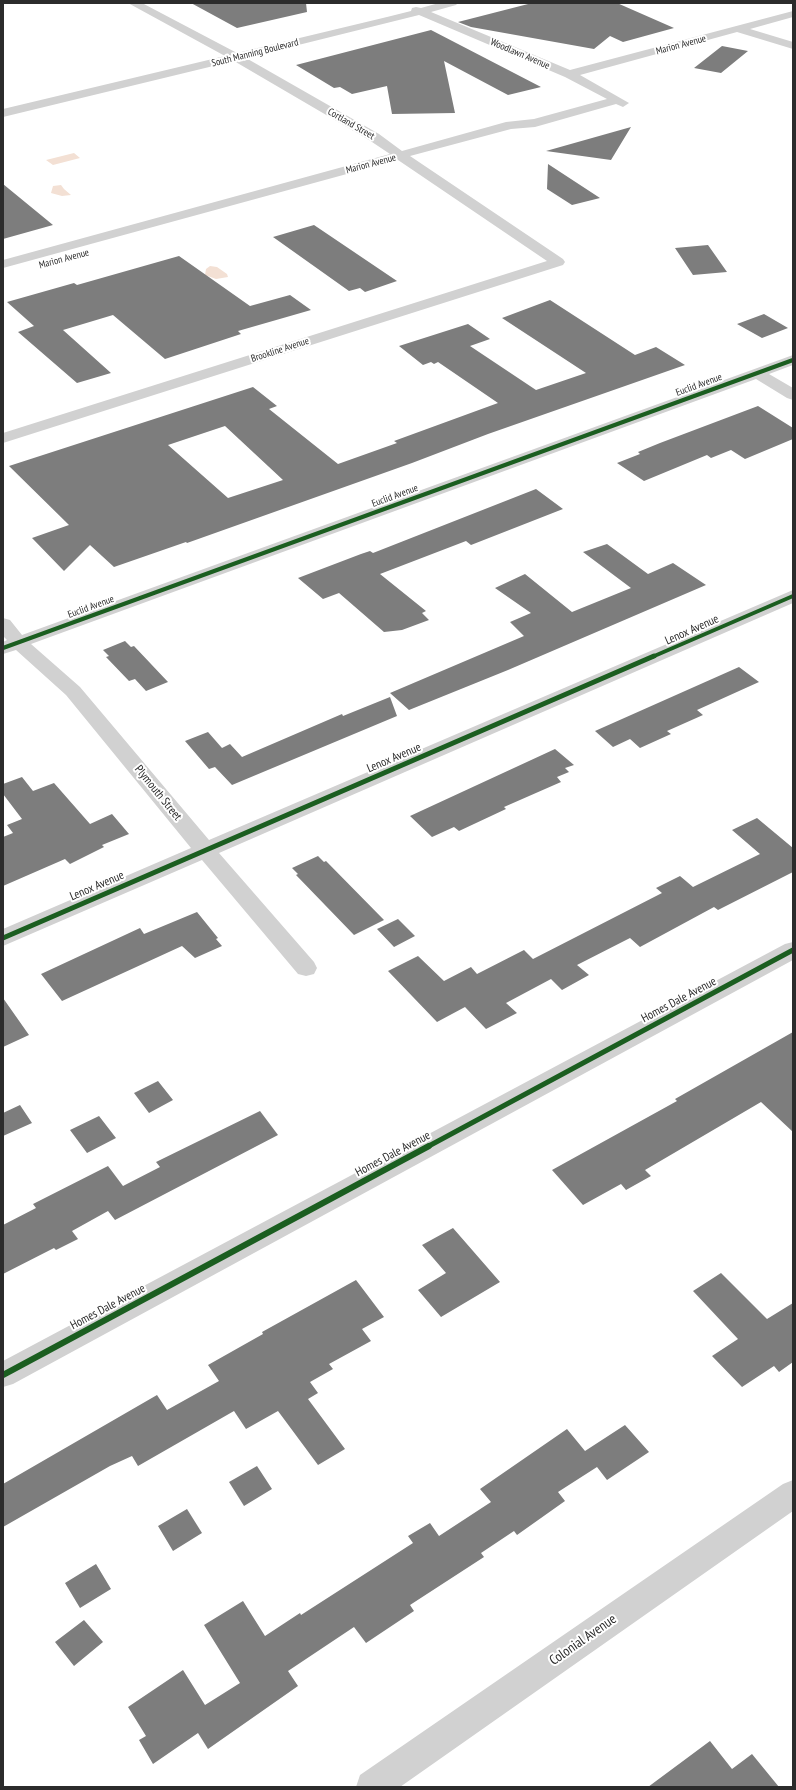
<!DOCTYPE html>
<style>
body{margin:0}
#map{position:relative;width:796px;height:1790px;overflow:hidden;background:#fff;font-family:"PT Sans Narrow",sans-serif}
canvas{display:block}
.frame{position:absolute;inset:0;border:4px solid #2c2c2c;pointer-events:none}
</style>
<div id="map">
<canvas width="796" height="1790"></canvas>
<div class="frame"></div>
</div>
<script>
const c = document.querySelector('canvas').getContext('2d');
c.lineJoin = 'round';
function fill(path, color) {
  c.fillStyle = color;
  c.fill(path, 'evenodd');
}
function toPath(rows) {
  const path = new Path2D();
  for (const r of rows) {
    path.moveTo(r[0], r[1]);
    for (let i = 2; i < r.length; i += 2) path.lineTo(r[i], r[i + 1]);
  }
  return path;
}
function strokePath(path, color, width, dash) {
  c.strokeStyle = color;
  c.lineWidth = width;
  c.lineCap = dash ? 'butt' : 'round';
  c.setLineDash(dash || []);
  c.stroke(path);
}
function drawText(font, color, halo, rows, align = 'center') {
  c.font = font + ' "PT Sans Narrow",sans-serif';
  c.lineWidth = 4;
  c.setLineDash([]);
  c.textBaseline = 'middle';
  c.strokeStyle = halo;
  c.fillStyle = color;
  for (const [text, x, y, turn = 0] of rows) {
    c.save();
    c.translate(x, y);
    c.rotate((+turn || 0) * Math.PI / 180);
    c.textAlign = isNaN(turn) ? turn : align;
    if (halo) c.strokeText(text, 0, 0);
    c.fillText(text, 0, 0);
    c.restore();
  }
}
fill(toPath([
 [74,153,80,158,53,165,46,160],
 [61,185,64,189,71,195,62,196,51,193,53,186],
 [210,266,217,267,227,274,228,277,216,279,205,275,206,269]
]), '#f3e0d4');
fill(toPath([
 [191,3,306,3,307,12,237,28],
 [532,3,617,3,674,28,623,42,610,36,594,49,471,27,458,22],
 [431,30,541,87,508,95,444,61,455,113,392,114,387,86,352,94,340,87,334,88,296,65],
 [722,46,748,51,721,73,694,68],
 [631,127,611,160,546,151],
 [548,164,600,198,572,205,547,189],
 [3,184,53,225,3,239],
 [314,225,397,281,365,292,360,288,349,291,273,237],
 [708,245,727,272,693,275,675,248],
 [179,256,250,306,290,295,311,310,238,331,241,334,165,359,113,315,63,330,111,373,77,383,18,332,34,326,7,302,74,283,77,285],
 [550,300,635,355,656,347,685,365,488,434,412,463,187,543,186,542,114,567,90,545,64,571,32,538,69,525,9,466,253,387,277,406,269,409,338,464,397,443,394,441,498,403,438,362,434,364,431,362,423,365,399,346,468,324,490,339,470,346,536,390,586,373,502,318],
 [225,426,283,480,228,498,168,445],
 [764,314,788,328,762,338,737,324],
 [758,406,793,428,793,439,745,459,731,450,711,458,707,455,644,481,617,463,640,454,638,452,660,443],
 [536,489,563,509,471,545,466,541,380,574,426,611,422,613,429,620,402,630,384,632,339,593,323,599,298,578,361,554,370,551,373,553],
 [607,544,648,574,673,563,706,585,508,670,409,710,390,693,524,636,510,622,531,613,495,588,525,574,572,612,631,588,583,552],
 [125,641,131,647,134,646,168,682,146,691,135,679,129,681,106,657,109,656,103,650],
 [739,667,759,682,697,710,703,715,667,731,671,734,640,748,630,739,613,747,595,731],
 [390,697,397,716,232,785,215,767,209,769,185,741,208,732,222,748,230,744,242,757,342,714,343,716],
 [555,749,574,765,565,768,569,772,557,777,561,782,504,807,506,809,459,831,454,827,432,837,410,816],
 [22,777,33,791,54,783,90,824,112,814,129,834,102,845,104,847,70,864,65,859,3,886,3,837,13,833,7,825,22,819,3,794,3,784],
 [757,818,793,848,793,872,718,910,714,907,640,947,630,938,577,965,589,975,562,990,551,979,506,1003,517,1013,486,1029,465,1007,437,1022,388,971,418,956,444,981,471,967,477,974,524,950,533,959,662,893,656,888,680,876,693,887,760,854,732,830],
 [318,856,324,862,326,861,384,920,354,935,296,875,298,874,292,868],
 [197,912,218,938,216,939,222,946,195,958,182,946,62,1001,41,974,140,928,144,934],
 [398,919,415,936,394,947,377,929],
 [3,998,29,1035,3,1047],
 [793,1032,793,1132,761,1102,645,1170,651,1176,626,1190,621,1184,583,1205,552,1170,677,1101,675,1099],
 [158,1081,173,1100,149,1113,134,1093],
 [20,1105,32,1123,3,1136,3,1113],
 [260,1111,278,1135,115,1220,108,1211,72,1231,78,1239,56,1250,54,1248,3,1274,3,1225,36,1208,33,1204,108,1166,123,1186,160,1167,156,1162],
 [99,1116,116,1138,87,1153,70,1130],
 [453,1228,500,1282,441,1317,418,1290,446,1273,422,1245],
 [721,1273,767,1319,793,1303,793,1362,779,1372,774,1366,742,1387,712,1356,738,1339,693,1291],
 [356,1280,384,1317,362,1329,371,1341,329,1364,333,1369,310,1382,318,1393,308,1399,345,1449,318,1465,278,1411,246,1429,234,1411,138,1466,132,1456,110,1466,3,1527,3,1484,157,1395,167,1410,219,1381,208,1365,263,1334,262,1332],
 [625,1425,649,1452,607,1480,597,1467,558,1492,565,1501,517,1535,514,1531,481,1553,484,1557,410,1605,414,1611,366,1643,354,1627,288,1671,298,1686,208,1749,198,1733,153,1764,139,1740,146,1736,128,1707,183,1670,205,1705,240,1683,204,1625,243,1601,265,1636,300,1613,301,1615,413,1543,408,1536,430,1523,439,1536,491,1502,480,1489,567,1429,585,1451],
 [257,1466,272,1489,244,1506,229,1482],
 [187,1509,202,1533,173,1551,158,1526],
 [96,1564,111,1589,80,1608,65,1583],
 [84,1620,103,1642,74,1666,55,1642],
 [710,1741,732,1769,752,1754,779,1787,648,1787]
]), '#7d7d7d');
fill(toPath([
 [128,3,142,3,237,53,387,17,411,11,412,8,416,7,421,8,439,3,458,3,456,5,431,12,570,70,793,11,793,17,750,29,793,42,793,49,737,32,580,75,629,103,623,107,616,104,535,127,511,129,410,156,563,259,565,262,563,265,3,443,3,433,547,261,398,160,3,268,3,260,390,154,369,140,234,61,3,117,3,109,225,56,128,3],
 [419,15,565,77,607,99,534,119,506,122,402,151,379,134,246,58,419,15],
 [793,355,793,365,769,374,793,388,793,400,787,398,756,379,31,644,80,687,209,840,793,590,793,603,219,853,314,962,317,968,314,974,306,976,298,974,202,860,3,946,3,929,191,848,66,695,16,650,3,654,3,642,7,640,3,636,3,618,10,620,22,635,793,355],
 [793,942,793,960,13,1384,3,1387,3,1361,785,944,793,942],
 [793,1480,793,1511,400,1787,356,1787,360,1775,783,1484,793,1480]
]), '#d1d1d1');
strokePath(toPath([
 [3,648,793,360],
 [652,657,793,596]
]), '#1b5e20', 4);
strokePath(toPath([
 [3,938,654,656],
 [427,1147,793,950]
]), '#1b5e20', 5);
strokePath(toPath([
 [3,1375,429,1146]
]), '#1b5e20', 6);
drawText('10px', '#2c2c2c', '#fff', [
 ["Marion Avenue",681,45,-15],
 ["South Manning Boulevard",255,53,-14],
 ["Woodlawn Avenue",520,54,23],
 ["Cortland Street",351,124,30],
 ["Marion Avenue",371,164,-15],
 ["Marion Avenue",64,259,-15],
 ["Brookline Avenue",280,350,-18],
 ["Euclid Avenue",699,385,-20],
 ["Euclid Avenue",395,496,-20],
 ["Euclid Avenue",91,607,-20]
]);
drawText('12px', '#2c2c2c', '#fff', [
 ["Lenox Avenue",692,630,-24],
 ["Lenox Avenue",394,758,-23],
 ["Plymouth Street",158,793,51],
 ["Lenox Avenue",97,886,-23],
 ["Homes Dale Avenue",679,1000,-28],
 ["Homes Dale Avenue",393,1154,-28],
 ["Homes Dale Avenue",108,1307,-28]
]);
drawText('14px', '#2c2c2c', '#fff', [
 ["Colonial Avenue",583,1640,-35]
]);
</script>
